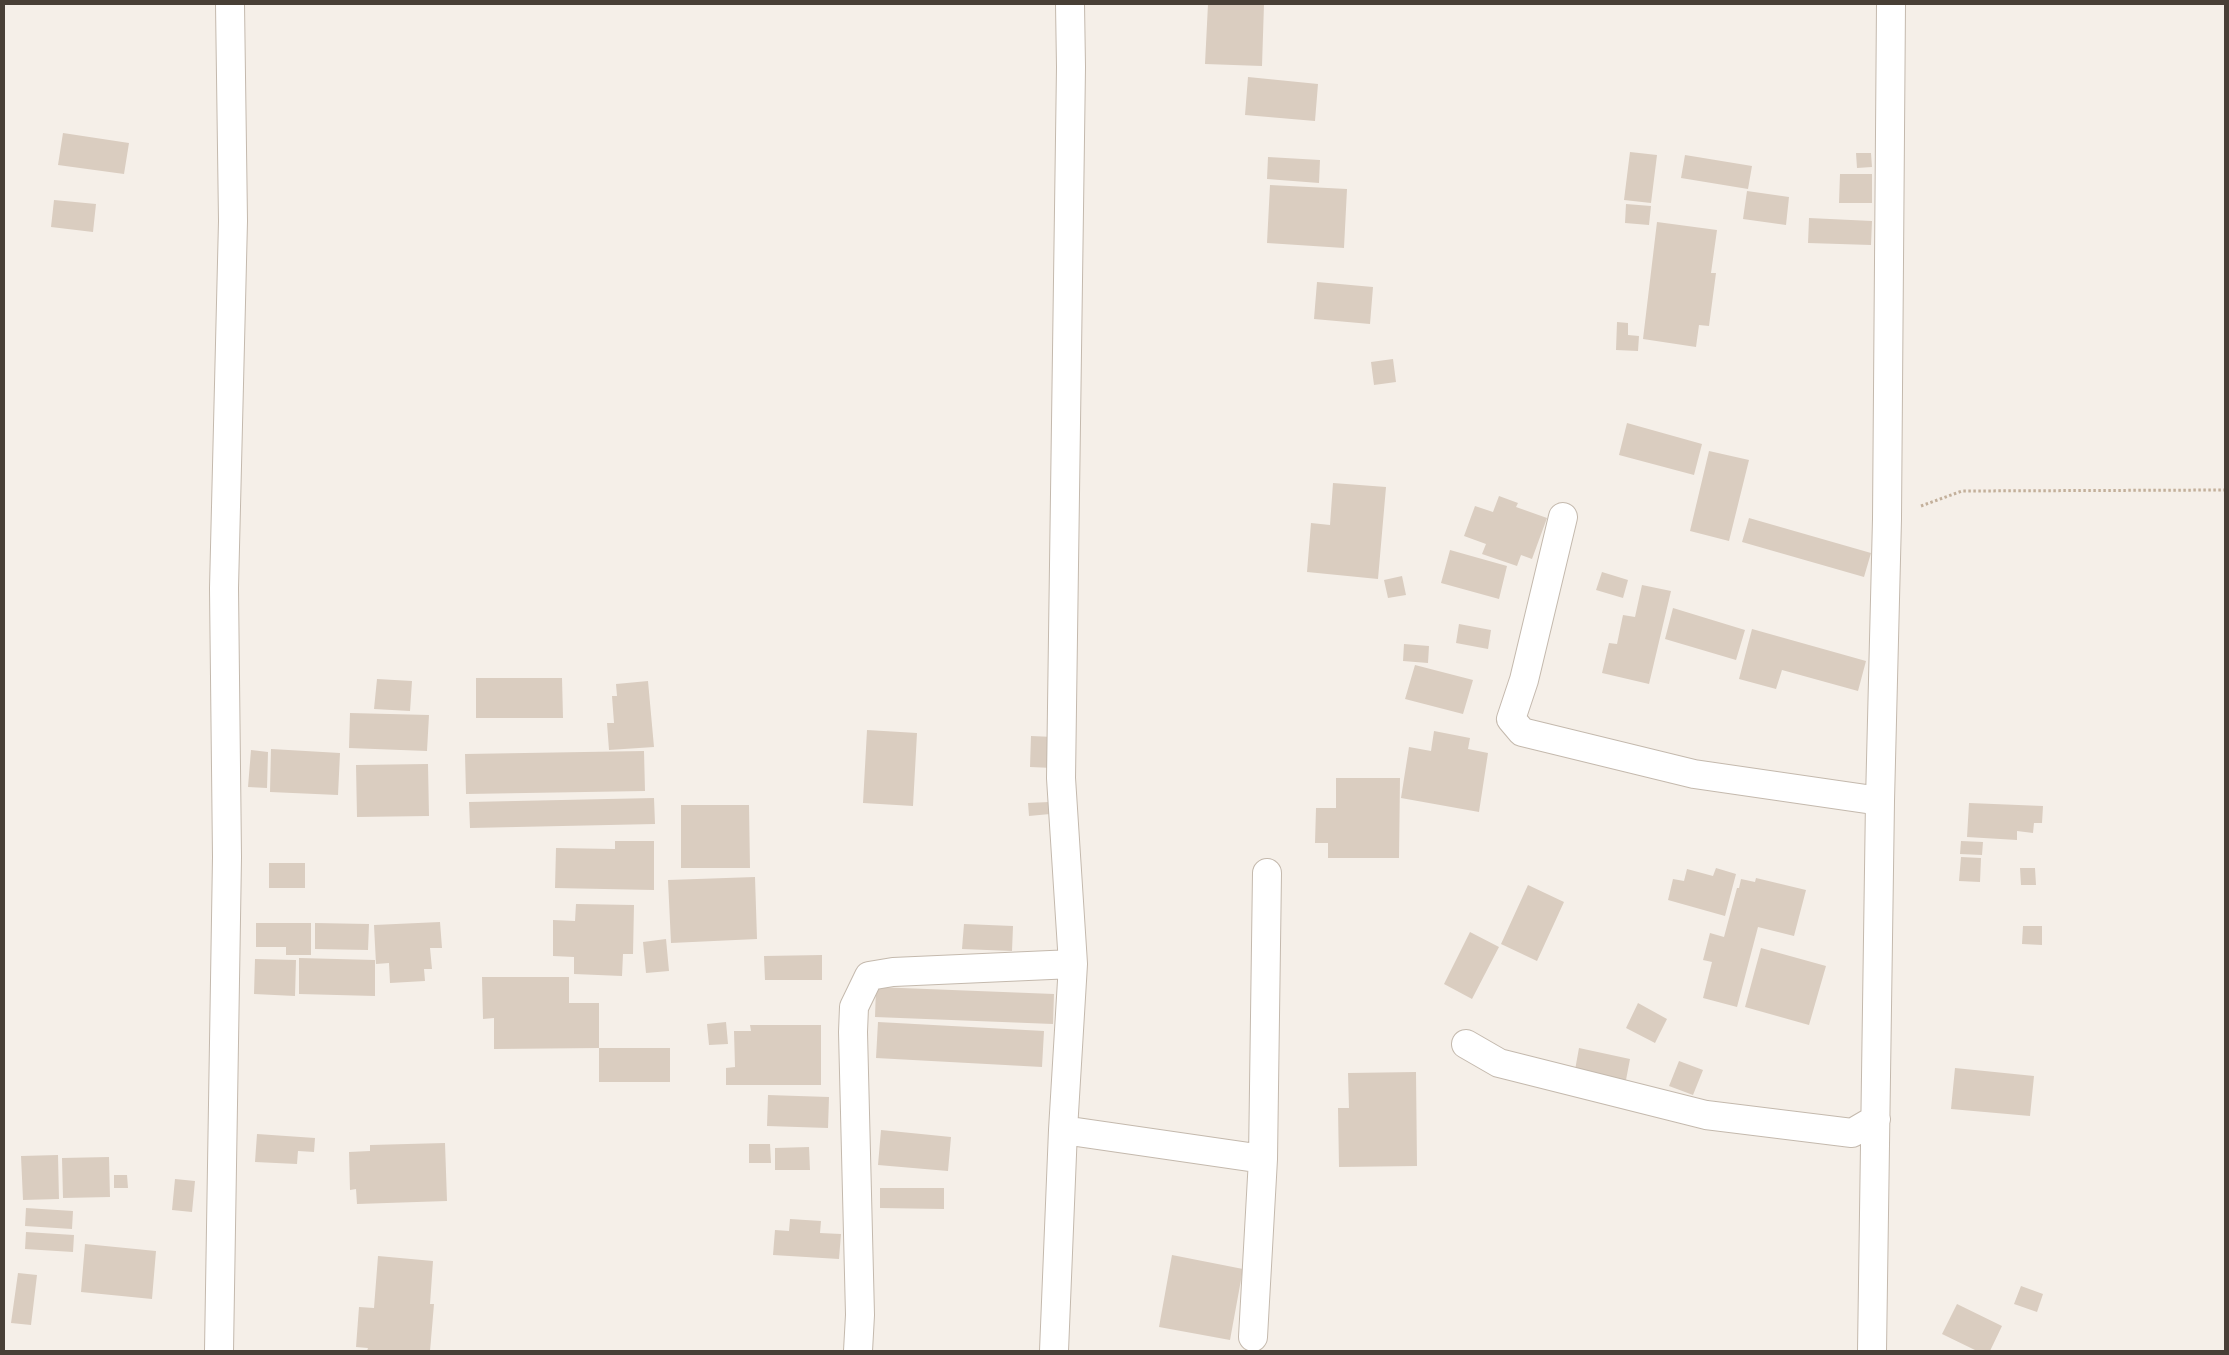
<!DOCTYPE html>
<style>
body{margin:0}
#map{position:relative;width:2229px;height:1355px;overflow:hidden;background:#f5efe8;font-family:"PT Sans Narrow",sans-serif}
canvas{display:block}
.frame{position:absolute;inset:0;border:5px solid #483f36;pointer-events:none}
</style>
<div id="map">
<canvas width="2229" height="1355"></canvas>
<div class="frame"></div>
</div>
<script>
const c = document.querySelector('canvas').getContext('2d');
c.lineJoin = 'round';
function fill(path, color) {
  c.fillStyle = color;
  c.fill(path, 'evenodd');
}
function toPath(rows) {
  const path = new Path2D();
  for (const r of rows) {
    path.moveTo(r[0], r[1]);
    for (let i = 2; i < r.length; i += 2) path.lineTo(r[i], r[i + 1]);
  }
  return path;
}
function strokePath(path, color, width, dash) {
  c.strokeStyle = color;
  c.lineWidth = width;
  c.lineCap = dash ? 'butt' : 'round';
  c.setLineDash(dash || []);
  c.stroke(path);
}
fill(toPath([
 [1208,4,1264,4,1262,66,1205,64],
 [1248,77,1318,84,1315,121,1245,115],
 [63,133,129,143,124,174,58,165],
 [1630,152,1657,155,1651,203,1624,200],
 [1856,153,1871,153,1872,167,1857,168],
 [1685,155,1752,166,1748,189,1681,178],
 [1268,157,1320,160,1319,183,1267,179],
 [1840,174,1872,174,1872,203,1839,203],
 [1270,185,1347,189,1344,248,1267,243],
 [1747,191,1789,197,1786,225,1743,219],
 [54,200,96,204,93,232,51,227],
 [1626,204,1651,206,1649,225,1625,223],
 [1809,218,1872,221,1871,245,1808,243],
 [1657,222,1717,230,1711,273,1716,273,1709,326,1699,325,1696,347,1643,339],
 [1317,282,1373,287,1370,324,1314,319],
 [1617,322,1628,323,1628,335,1639,336,1638,351,1616,350],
 [1393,359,1396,382,1374,385,1371,362],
 [1627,423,1702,444,1694,475,1619,455],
 [1709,451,1749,460,1729,541,1690,531],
 [1333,483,1386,487,1378,579,1307,572,1311,523,1330,525],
 [1499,496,1518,503,1516,507,1547,518,1532,559,1521,555,1517,566,1482,554,1486,544,1464,536,1475,506,1493,512],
 [1749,518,1871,553,1864,577,1742,542],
 [1450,550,1507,566,1499,599,1441,583],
 [1602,572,1628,580,1623,598,1596,590],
 [1402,576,1406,595,1388,598,1384,580],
 [1642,585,1671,591,1649,684,1602,673,1609,643,1617,644,1623,615,1635,617],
 [1673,608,1745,630,1736,660,1665,639],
 [1459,624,1491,630,1488,649,1456,643],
 [1752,629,1866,661,1858,691,1782,670,1776,689,1739,679],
 [1404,644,1429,646,1428,663,1403,661],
 [1415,665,1473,680,1463,714,1405,699],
 [476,678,562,678,563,718,476,718],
 [377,679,412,681,410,711,374,709],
 [648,681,654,747,609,750,607,723,614,723,612,696,617,696,616,684],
 [350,713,429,715,427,751,349,748],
 [867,730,917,733,913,806,863,803],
 [1434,731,1470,738,1468,749,1488,753,1479,812,1401,798,1409,747,1431,751],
 [1031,736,1054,737,1053,768,1030,767],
 [271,749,340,753,338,795,270,792],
 [251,750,268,752,267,788,248,787],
 [644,751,645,791,466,794,465,754],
 [428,764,429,816,357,817,356,765],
 [1336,778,1400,778,1399,858,1328,858,1328,843,1315,843,1316,808,1336,808],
 [654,798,655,824,470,828,469,802],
 [1049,802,1050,814,1029,816,1028,803],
 [1969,803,2043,806,2042,823,2034,823,2033,833,2017,831,2017,840,1967,837],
 [681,805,749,805,750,868,681,868],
 [615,841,654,841,654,890,555,888,556,848,615,849],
 [1961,841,1983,842,1982,855,1960,854],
 [1961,857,1981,858,1980,882,1959,881],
 [269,863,305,863,305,888,269,888],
 [1716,868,1736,874,1725,916,1668,900,1673,879,1684,881,1687,869,1713,876],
 [2020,868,2035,868,2036,885,2021,885],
 [755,877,757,939,671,943,668,880],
 [1756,878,1806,890,1794,936,1758,927,1737,1007,1703,998,1712,962,1703,960,1710,933,1724,937,1737,888,1739,888,1741,879,1755,882],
 [1528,885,1564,902,1537,961,1501,944],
 [576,904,634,905,633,954,623,954,622,976,574,974,574,957,553,956,553,920,575,921],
 [440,922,442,948,430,948,432,969,424,969,425,981,390,983,389,963,376,964,374,925],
 [256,923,311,923,311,955,286,955,286,947,256,947],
 [315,923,369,924,368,950,315,949],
 [964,924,1013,926,1012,951,962,949],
 [2023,926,2042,926,2042,945,2022,944],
 [1470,932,1499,947,1472,999,1444,984],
 [666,939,669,971,646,973,643,942],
 [1761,948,1826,966,1809,1025,1745,1007],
 [822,955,822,980,765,980,764,956],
 [299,958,375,960,375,996,299,994],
 [255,959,296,960,295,996,254,994],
 [482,977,569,977,569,1003,599,1003,599,1048,494,1049,494,1018,483,1019],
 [876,987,1054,994,1053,1024,875,1017],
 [1638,1003,1667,1019,1655,1043,1626,1028],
 [726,1022,728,1044,709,1045,707,1024],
 [878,1022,1044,1031,1042,1067,876,1058],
 [750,1025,821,1025,821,1085,726,1085,726,1068,735,1067,734,1031,751,1031],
 [599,1048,670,1048,670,1082,599,1082],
 [1579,1048,1630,1059,1626,1080,1575,1070],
 [1679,1061,1703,1070,1693,1095,1669,1086],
 [1955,1068,2034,1076,2030,1116,1951,1109],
 [1416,1072,1417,1166,1339,1167,1338,1108,1349,1108,1348,1073],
 [768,1095,829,1097,828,1128,767,1126],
 [881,1130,951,1137,948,1171,878,1165],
 [257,1134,315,1138,314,1152,298,1151,297,1164,255,1162],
 [445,1143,447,1201,357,1204,356,1189,350,1190,349,1152,370,1151,370,1145],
 [749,1144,770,1144,771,1163,749,1163],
 [809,1147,810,1170,775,1170,775,1148],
 [58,1155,59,1199,23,1200,21,1156],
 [109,1157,110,1197,63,1198,62,1158],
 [114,1175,127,1175,128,1188,114,1188],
 [175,1179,195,1181,192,1212,172,1210],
 [880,1188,944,1188,944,1209,880,1208],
 [26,1208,73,1211,72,1229,25,1226],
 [790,1219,821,1221,820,1233,841,1234,839,1259,773,1255,775,1230,789,1231],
 [26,1232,74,1235,73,1252,25,1249],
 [85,1244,156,1251,152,1299,81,1292],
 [1172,1255,1243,1269,1230,1340,1159,1327],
 [378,1256,433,1261,430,1304,434,1304,430,1351,367,1351,368,1348,356,1347,359,1307,374,1308],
 [18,1273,37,1275,31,1325,11,1323],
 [2021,1286,2043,1294,2037,1312,2014,1304],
 [1957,1304,2002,1326,1990,1351,1977,1351,1942,1334]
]), '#dacdc0');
const minor = toPath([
 [1563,517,1524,680,1511,719,1522,732,1694,774,1880,801],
 [1466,1044,1499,1063,1706,1115,1852,1133,1876,1119],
 [1063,1130,1263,1159],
 [1253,1337,1263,1159,1267,873],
 [219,1351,227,857,224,588,233,221,230,4],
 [858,1351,860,1315,853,1032,854,1007,869,976,893,972,1073,964],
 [1054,1351,1063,1130,1073,964,1061,778,1071,67,1070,4],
 [1872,1351,1880,801,1887,519,1891,4]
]);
strokePath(minor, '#c4b9ad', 30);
strokePath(toPath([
 [1921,506,1962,491,2225,490]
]), '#c3b09b', 3, [2.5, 2.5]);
strokePath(minor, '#fff', 28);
</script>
